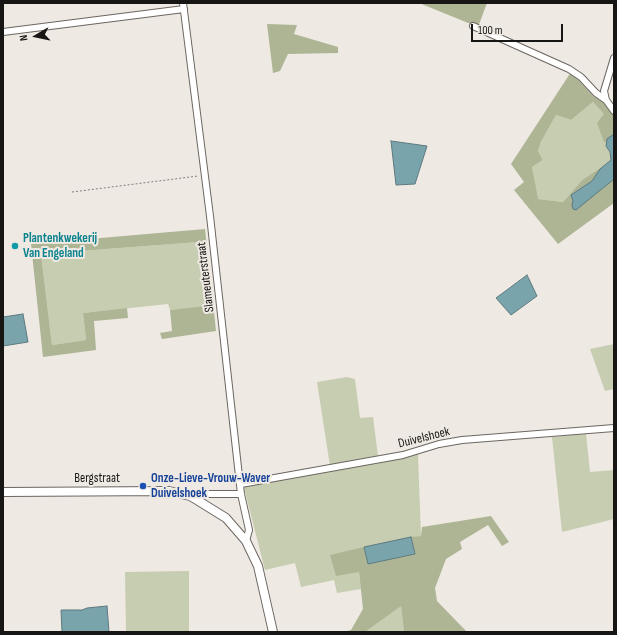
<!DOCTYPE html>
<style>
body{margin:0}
#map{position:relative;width:617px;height:635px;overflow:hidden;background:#eee9e3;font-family:"Sofia Sans Condensed",sans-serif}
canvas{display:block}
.frame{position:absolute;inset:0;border:4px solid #181614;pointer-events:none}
.north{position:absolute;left:16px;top:16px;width:40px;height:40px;-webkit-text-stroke:3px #eee9e3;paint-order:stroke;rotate:261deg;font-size:11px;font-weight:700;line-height:16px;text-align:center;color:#181614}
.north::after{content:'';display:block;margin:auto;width:14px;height:18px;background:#181614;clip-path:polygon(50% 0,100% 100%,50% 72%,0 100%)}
.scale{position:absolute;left:471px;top:24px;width:92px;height:18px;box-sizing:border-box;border:2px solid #181614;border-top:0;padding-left:5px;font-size:12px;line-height:14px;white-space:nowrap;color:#181614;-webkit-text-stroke:3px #eee9e3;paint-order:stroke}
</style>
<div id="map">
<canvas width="617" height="635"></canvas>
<div class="frame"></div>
<div class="north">N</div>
<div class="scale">100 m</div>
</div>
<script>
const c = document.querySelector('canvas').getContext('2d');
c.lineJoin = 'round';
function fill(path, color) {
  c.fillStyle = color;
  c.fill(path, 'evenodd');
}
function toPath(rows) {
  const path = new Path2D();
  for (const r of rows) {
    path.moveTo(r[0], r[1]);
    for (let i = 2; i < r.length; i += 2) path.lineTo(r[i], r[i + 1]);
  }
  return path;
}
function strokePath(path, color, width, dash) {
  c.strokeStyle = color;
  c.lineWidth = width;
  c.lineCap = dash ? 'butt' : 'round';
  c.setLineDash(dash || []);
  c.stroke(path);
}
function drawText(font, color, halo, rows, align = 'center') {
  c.font = font + ' "Sofia Sans Condensed",sans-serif';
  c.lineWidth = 4;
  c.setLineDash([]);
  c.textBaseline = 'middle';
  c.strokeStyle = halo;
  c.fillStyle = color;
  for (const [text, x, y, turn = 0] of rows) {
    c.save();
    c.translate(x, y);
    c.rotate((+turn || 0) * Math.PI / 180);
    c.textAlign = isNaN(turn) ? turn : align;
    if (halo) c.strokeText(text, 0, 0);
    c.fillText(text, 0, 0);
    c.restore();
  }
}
fill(toPath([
 [593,102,605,114,614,138,614,172,607,177,600,168,582,180,563,202,537,199,532,167,543,160,538,151,541,142,556,115,571,120],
 [199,242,206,307,170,310,168,304,83,313,86,340,52,345,41,254],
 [614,344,614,389,605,391,590,349],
 [347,377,355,379,360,418,373,417,378,456,330,466,317,382],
 [586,434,590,472,614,470,614,519,562,532,552,437],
 [418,454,421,536,331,555,359,572,361,589,337,593,334,580,301,587,295,563,265,570,244,488,247,485,404,458],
 [189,571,189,632,126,632,125,572],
 [401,605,404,632,365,632]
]), '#c7cdb0');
fill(toPath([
 [419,3,487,3,478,27],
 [267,24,297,25,294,34,338,47,338,53,288,54,280,71,273,73],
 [571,72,593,96,603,101,614,113,614,138,604,142,597,123,604,114,593,102,571,120,556,115,541,142,538,151,543,160,532,167,538,199,563,202,582,180,600,168,607,177,614,172,614,203,558,244,514,190,524,182,511,164],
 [205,229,216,331,162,339,160,333,172,331,170,310,206,306,199,242,41,254,52,345,86,340,83,313,127,308,128,318,94,321,96,350,43,357,31,244],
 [491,516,509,542,502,546,488,525,460,542,462,549,446,559,435,588,437,601,467,632,404,632,401,606,365,632,343,632,351,630,363,609,359,572,336,576,330,555,364,547,368,564,415,554,411,537,421,536,422,527]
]), '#aeb594');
const water = toPath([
 [614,134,614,179,576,210,573,209,572,205,573,201,571,195,592,181,600,169,611,160,610,152,606,146,607,139,614,134],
 [391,141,427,146,415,184,396,185,391,141],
 [527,275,537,296,511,315,496,298,527,275],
 [23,314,28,342,3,346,3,317,23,314],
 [411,537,415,554,368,564,364,547,411,537],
 [107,606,109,632,62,632,61,610,82,610,87,608,107,606]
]);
fill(water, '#7aa4ac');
strokePath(water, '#5d797e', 1);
const street = toPath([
 [183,3,210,216,241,494,249,530,246,541],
 [473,26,569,69,581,77,596,93,606,100],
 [3,32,184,9],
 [614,58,604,91,606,100,614,111],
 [241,484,403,455,439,444,462,440,614,428],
 [190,496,200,494,241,494]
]);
const secondary = toPath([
 [3,492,169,491,190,496,197,500,226,518,246,541,258,566,273,632]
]);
strokePath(street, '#6b6661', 8);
strokePath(secondary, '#6b6661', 10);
strokePath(toPath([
 [72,192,198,176]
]), '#807d79', 1, [2, 2]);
strokePath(street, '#fff', 6);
strokePath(secondary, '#fff', 8);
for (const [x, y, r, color] of [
 [15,246,4,"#0f9aa8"],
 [143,486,4,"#1a4fb4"]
]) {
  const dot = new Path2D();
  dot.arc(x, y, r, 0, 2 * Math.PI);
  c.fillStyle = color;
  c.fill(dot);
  strokePath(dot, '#eee9e3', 1.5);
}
drawText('bold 13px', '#0d838f', '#eee9e3', [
 ["Plantenkwekerij",23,239],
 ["Van Engeland",23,254]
], 'left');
drawText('13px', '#181614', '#eee9e3', [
 ["Slameuterstraat",206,277,-97],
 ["Duivelshoek",424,438,-14],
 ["Bergstraat",97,479]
]);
drawText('bold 13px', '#164399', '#eee9e3', [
 ["Onze-Lieve-Vrouw-Waver",151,479],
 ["Duivelshoek",151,494]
], 'left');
</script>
